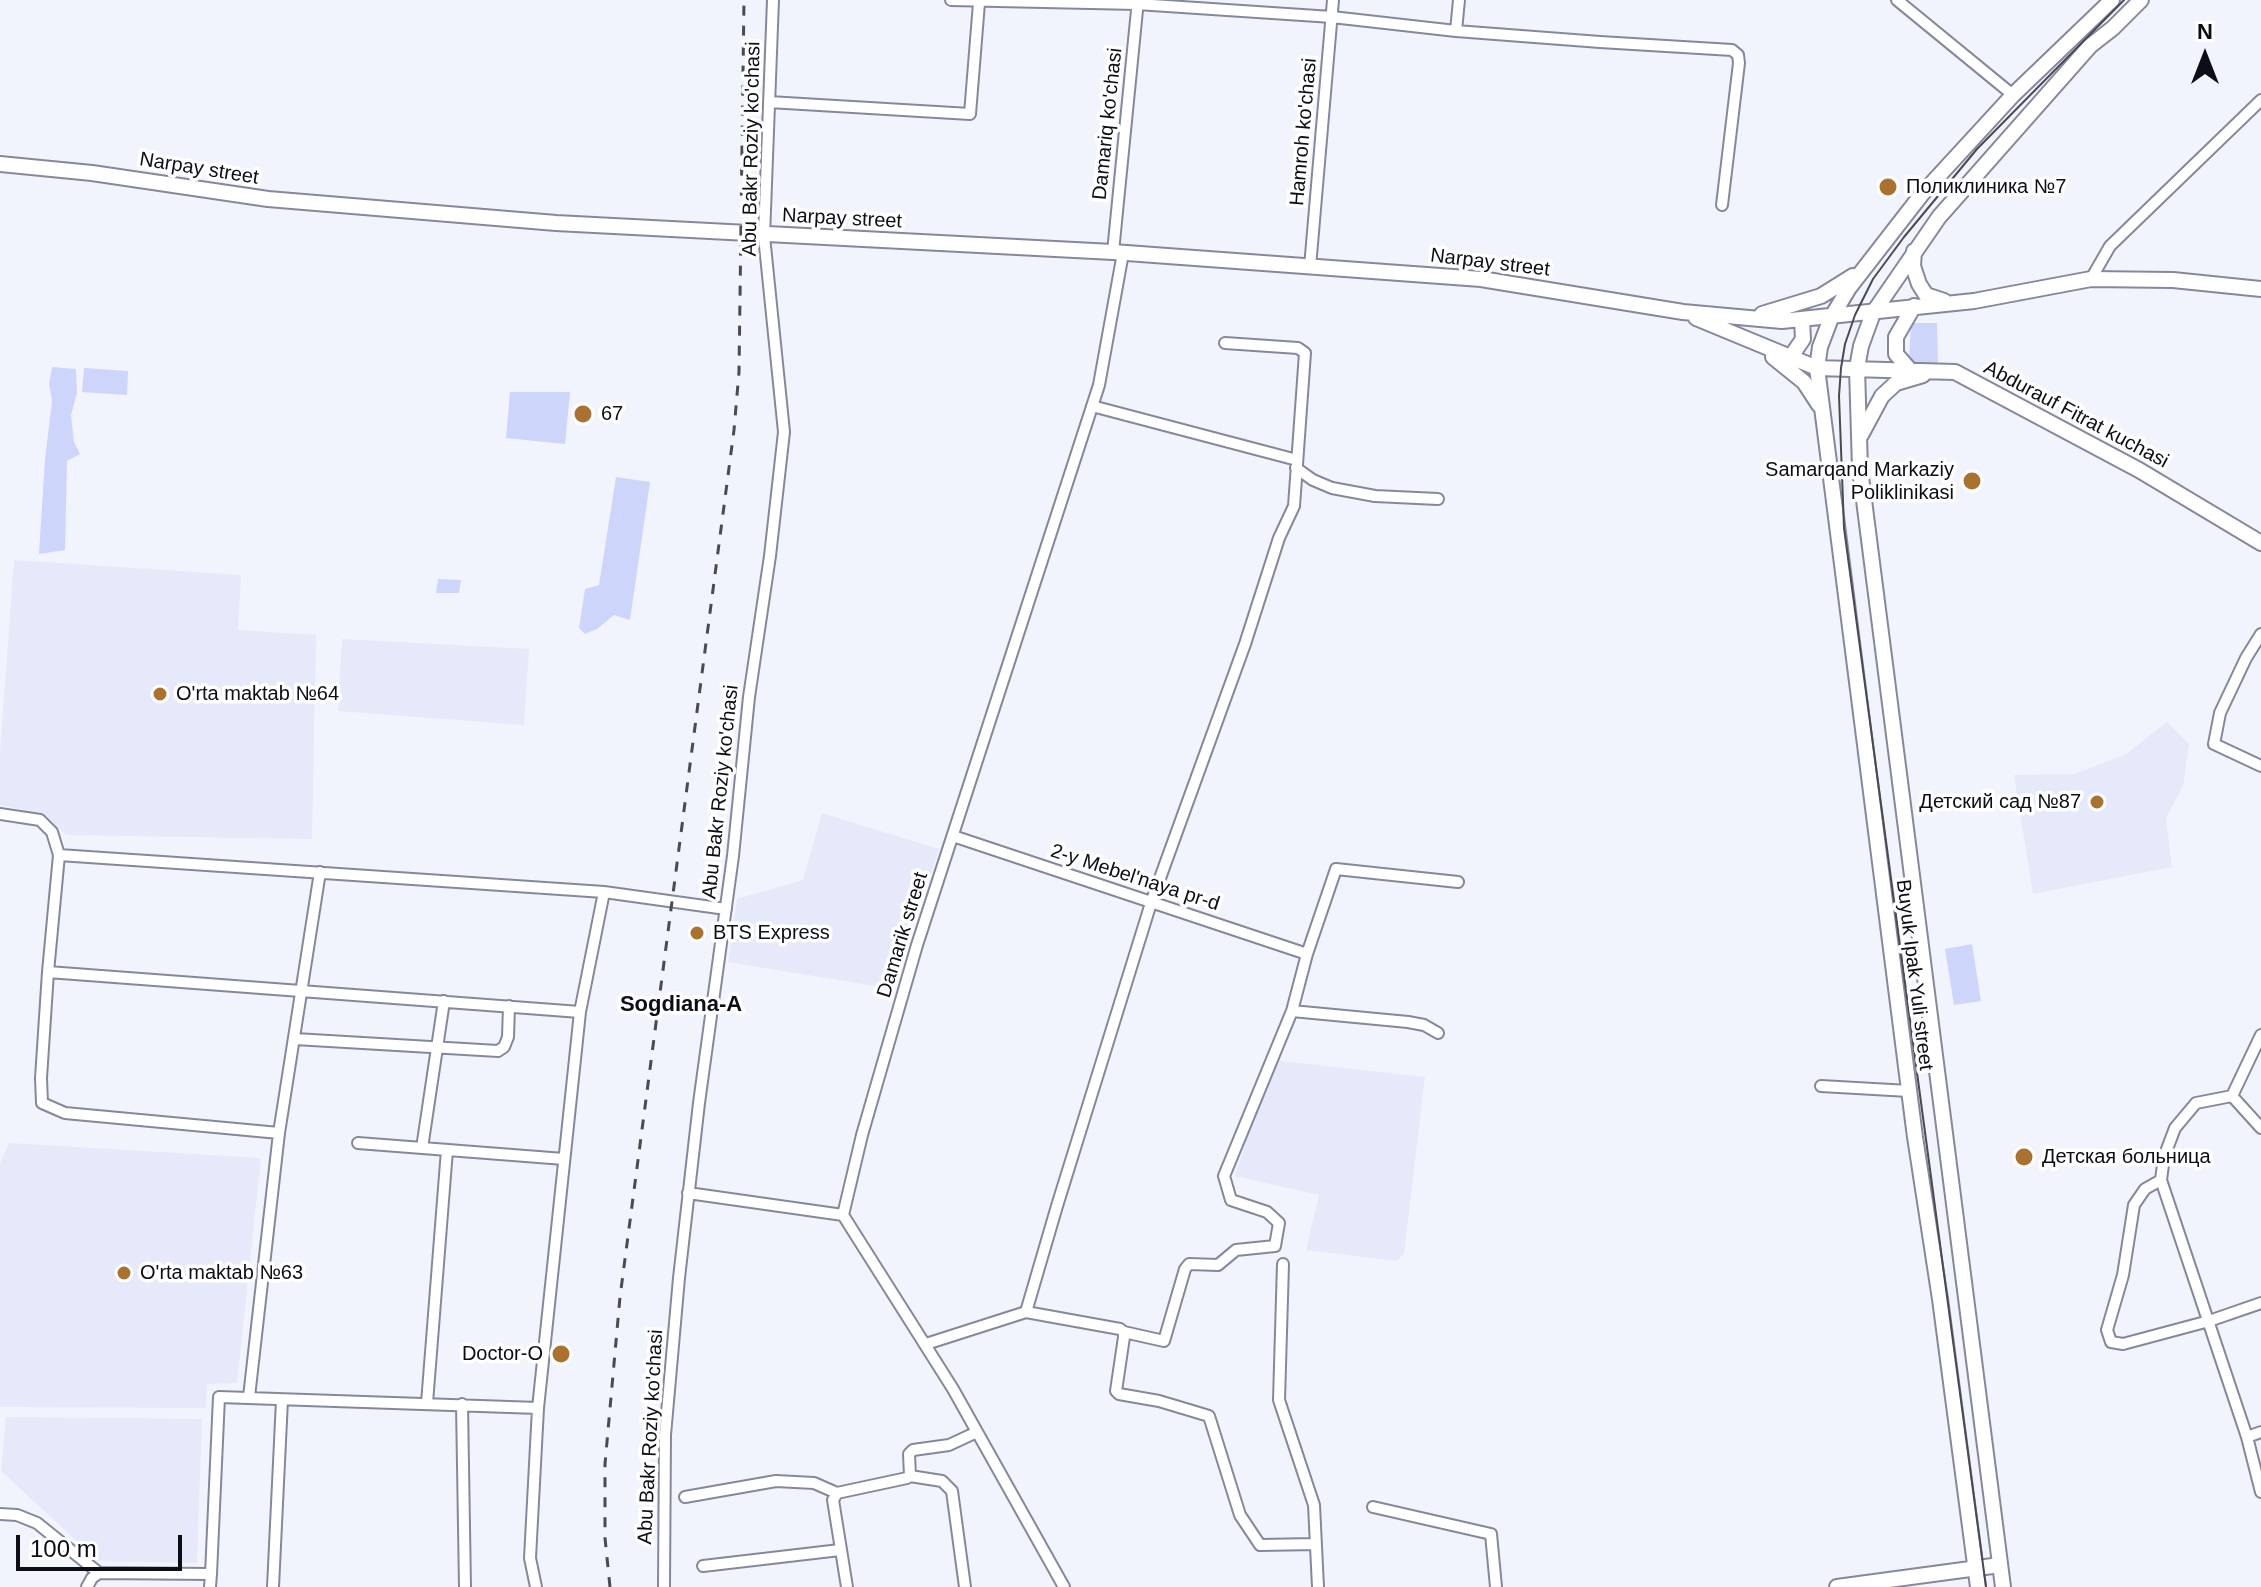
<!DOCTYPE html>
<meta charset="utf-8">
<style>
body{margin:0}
#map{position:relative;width:2261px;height:1587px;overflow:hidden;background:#f2f4fd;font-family:Arial,sans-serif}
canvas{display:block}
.north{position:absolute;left:2165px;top:16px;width:80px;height:80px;-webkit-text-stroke:6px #fff;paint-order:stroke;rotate:0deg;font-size:22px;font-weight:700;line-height:32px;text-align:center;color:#0c0d15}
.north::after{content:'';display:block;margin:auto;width:28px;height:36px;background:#0c0d15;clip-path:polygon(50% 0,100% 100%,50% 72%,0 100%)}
.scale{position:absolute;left:16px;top:1535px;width:166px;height:36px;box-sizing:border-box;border:4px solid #0c0d15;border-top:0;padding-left:10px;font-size:24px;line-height:28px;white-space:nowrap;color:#0c0d15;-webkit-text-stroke:6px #fff;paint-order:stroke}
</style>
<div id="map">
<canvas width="2261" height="1587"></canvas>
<div class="north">N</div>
<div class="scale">100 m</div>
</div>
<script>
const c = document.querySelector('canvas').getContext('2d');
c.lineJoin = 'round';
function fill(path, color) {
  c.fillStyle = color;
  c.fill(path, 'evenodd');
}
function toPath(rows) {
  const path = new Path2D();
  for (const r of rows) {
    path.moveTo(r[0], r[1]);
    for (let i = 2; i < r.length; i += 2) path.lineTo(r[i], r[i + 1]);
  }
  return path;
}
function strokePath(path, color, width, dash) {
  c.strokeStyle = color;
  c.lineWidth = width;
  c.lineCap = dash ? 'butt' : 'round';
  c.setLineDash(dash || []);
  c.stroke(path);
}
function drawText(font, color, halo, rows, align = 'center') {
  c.font = font + ' Arial,sans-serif';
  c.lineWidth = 7;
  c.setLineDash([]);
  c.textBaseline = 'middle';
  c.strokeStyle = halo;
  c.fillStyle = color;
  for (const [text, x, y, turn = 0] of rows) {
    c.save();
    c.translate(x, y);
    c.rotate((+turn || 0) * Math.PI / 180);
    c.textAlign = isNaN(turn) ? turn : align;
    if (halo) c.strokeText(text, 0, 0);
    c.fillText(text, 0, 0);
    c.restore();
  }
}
fill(toPath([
 [14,560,241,575,238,630,316,635,312,839,66,835,46,815,0,805,0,753],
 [342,639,529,649,524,725,338,711],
 [2167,722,2189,744,2183,786,2166,818,2172,867,2033,894,2014,775,2075,774,2126,754],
 [822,813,939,849,893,989,728,962,737,899,803,880],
 [1272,1060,1425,1077,1404,1253,1396,1261,1306,1250,1319,1195,1235,1176],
 [9,1143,261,1158,237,1383,207,1384,206,1408,0,1407,0,1163],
 [6,1417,202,1419,197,1563,98,1561,1,1471]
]), '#e5e9fa');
fill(toPath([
 [1911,323,1937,323,1938,365,1909,361],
 [52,367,76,369,77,393,71,415,74,442,80,454,67,461,65,550,39,554,45,459,52,401,49,384],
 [84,368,128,371,127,395,82,392],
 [510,392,570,392,565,444,506,438],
 [616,477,650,482,630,620,614,615,597,629,585,634,579,628,585,589,599,585],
 [438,579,461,580,459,593,436,593],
 [1972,944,1981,1001,1954,1005,1945,949]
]), '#ced5fa');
const street = toPath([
 [951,0,1137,4,1332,17,1456,31,1600,42,1732,50,1738,55,1739,63,1722,205],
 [1897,0,2013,95],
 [1456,31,1459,0],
 [769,102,970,114,979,3],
 [1113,252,1138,0],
 [1310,267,1333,0],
 [2091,279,2110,246,2261,100],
 [1092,406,1297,460],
 [1296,468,1313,480,1332,488,1375,496,1438,499],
 [2261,634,2246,658,2220,713,2214,744,2261,766],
 [0,814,40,820,52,832,59,855,48,972,41,1078,42,1103,65,1113,279,1133],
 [953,836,1307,954],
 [59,855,604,892,726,909],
 [48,972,580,1012],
 [1292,1011,1408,1022,1424,1025,1438,1033],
 [295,1039,498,1051,504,1047,508,1037,509,1006],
 [1821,1086,1909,1091],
 [2232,1096,2196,1103,2175,1128,2164,1157,2161,1180,2247,1437,2261,1492],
 [2232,1096,2261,1035],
 [2232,1096,2261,1128],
 [358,1143,564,1159],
 [422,1148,444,1001],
 [2161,1180,2145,1189,2134,1205,2123,1275,2107,1330,2111,1342,2123,1344,2209,1321,2261,1303],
 [688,1193,843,1215],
 [1283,1264,1279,1400,1314,1505,1318,1587],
 [1026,1312,1120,1329,1124,1332,1124,1337,1116,1391,1119,1394,1159,1401,1209,1416,1240,1515,1260,1545,1316,1544],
 [1124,1332,1164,1341,1185,1269,1189,1264,1218,1265,1236,1250,1275,1246,1279,1223,1267,1212,1231,1200,1224,1176,1292,1011,1307,954,1336,869,1458,882],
 [926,1344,1026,1312,1057,1206,1151,903,1245,644,1279,538,1294,506,1305,353,1298,348,1225,343],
 [249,1397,279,1133,320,872],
 [427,1403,447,1150],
 [462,1404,465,1587],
 [2247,1437,2261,1432],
 [910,1476,942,1481,952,1491,965,1587],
 [685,1497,776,1481,814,1483,837,1493],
 [1373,1507,1491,1534,1496,1587],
 [0,1514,17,1515,37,1523,99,1573,211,1574,219,1397,538,1408],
 [703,1566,840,1550],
 [87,1587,92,1578,99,1573],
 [210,1587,211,1574],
 [273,1587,282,1400],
 [536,1587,530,1558,538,1408,580,1012,604,892],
 [664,1587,665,1435,679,1278,699,1103,733,856,749,697,770,556,784,432,764,236,773,0],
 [847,1587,833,1500,837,1493,907,1478,910,1476,909,1454,913,1450,949,1445,977,1432],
 [1064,1587,953,1389,843,1215,862,1135,917,945,1099,385,1123,253]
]);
const secondary = toPath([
 [0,164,92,173,268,199,556,223,1113,252,1481,279,1683,312,1782,321,1974,301,2091,279,2173,280,2261,289],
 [1914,251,1913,266,1919,284,1926,295,1944,301],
 [1762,314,1821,296,1853,276],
 [1696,318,1817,368,1955,372,2139,470,2261,543],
 [1773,357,1804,382,1819,405],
 [1790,358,1803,339,1802,320],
 [1910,370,1896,354,1896,337,1914,306],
 [1861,435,1882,396,1896,383,1923,375],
 [1837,1587,2000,1565],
 [1978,1587,1940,1299,1915,1137,1817,368,1820,347,1831,318,1849,288,1922,194,2013,95,2112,0],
 [2003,1587,1860,469,1857,368,1861,346,1873,313,1939,217,2090,46,2113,28,2141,0]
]);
strokePath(street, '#85889d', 14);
strokePath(secondary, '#85889d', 18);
strokePath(street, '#fff', 10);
strokePath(secondary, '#fff', 14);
strokePath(toPath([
 [1986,1587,1844,528,1839,396,1841,368,1845,344,1855,315,1873,279,1904,237,1977,149,2124,0]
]), '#494a52', 2);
strokePath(toPath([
 [610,1587,605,1538,605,1464,620,1297,734,430,739,372,744,0]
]), '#494a52', 3, [10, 10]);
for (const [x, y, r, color] of [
 [1888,187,10,"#aa712f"],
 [583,414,10,"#aa712f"],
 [1972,481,10,"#aa712f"],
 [160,694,8,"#aa712f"],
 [2097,802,8,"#aa712f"],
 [697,933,8,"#aa712f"],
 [2024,1157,10,"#aa712f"],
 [124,1273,8,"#aa712f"],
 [561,1354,10,"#aa712f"]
]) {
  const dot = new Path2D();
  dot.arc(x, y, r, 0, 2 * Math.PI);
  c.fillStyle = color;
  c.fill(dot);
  strokePath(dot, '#fff', 3);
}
drawText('20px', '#0c0d15', '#fff', [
 ["Damariq ko'chasi",1108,124,-84],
 ["Hamroh ko'chasi",1304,132,-85],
 ["Abu Bakr Roziy ko'chasi",752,149,-89],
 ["Narpay street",199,169,9],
 ["Narpay street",842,219,3],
 ["Narpay street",1490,263,7],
 ["Abdurauf Fitrat kuchasi",2076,415,28],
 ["Abu Bakr Roziy ko'chasi",721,792,-84],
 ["2-y Mebel'naya pr-d",1135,878,18],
 ["Damarik street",903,935,-73],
 ["Buyuk Ipak Yuli street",1914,975,83],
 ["Abu Bakr Roziy ko'chasi",651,1437,-87]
]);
drawText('20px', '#0c0d15', '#fff', [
 ["Поликлиника №7",1906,187],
 ["67",601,414],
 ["Samarqand Markaziy",1954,470,"right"],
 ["Poliklinikasi",1954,493,"right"],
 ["O'rta maktab №64",176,694],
 ["Детский сад №87",2081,802,"right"],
 ["BTS Express",713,933],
 ["Детская больница",2042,1157],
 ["O'rta maktab №63",140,1273],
 ["Doctor-O",543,1354,"right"]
], 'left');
drawText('bold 22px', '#0c0d15', '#fff', [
 ["Sogdiana-А",681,1005]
]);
</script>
